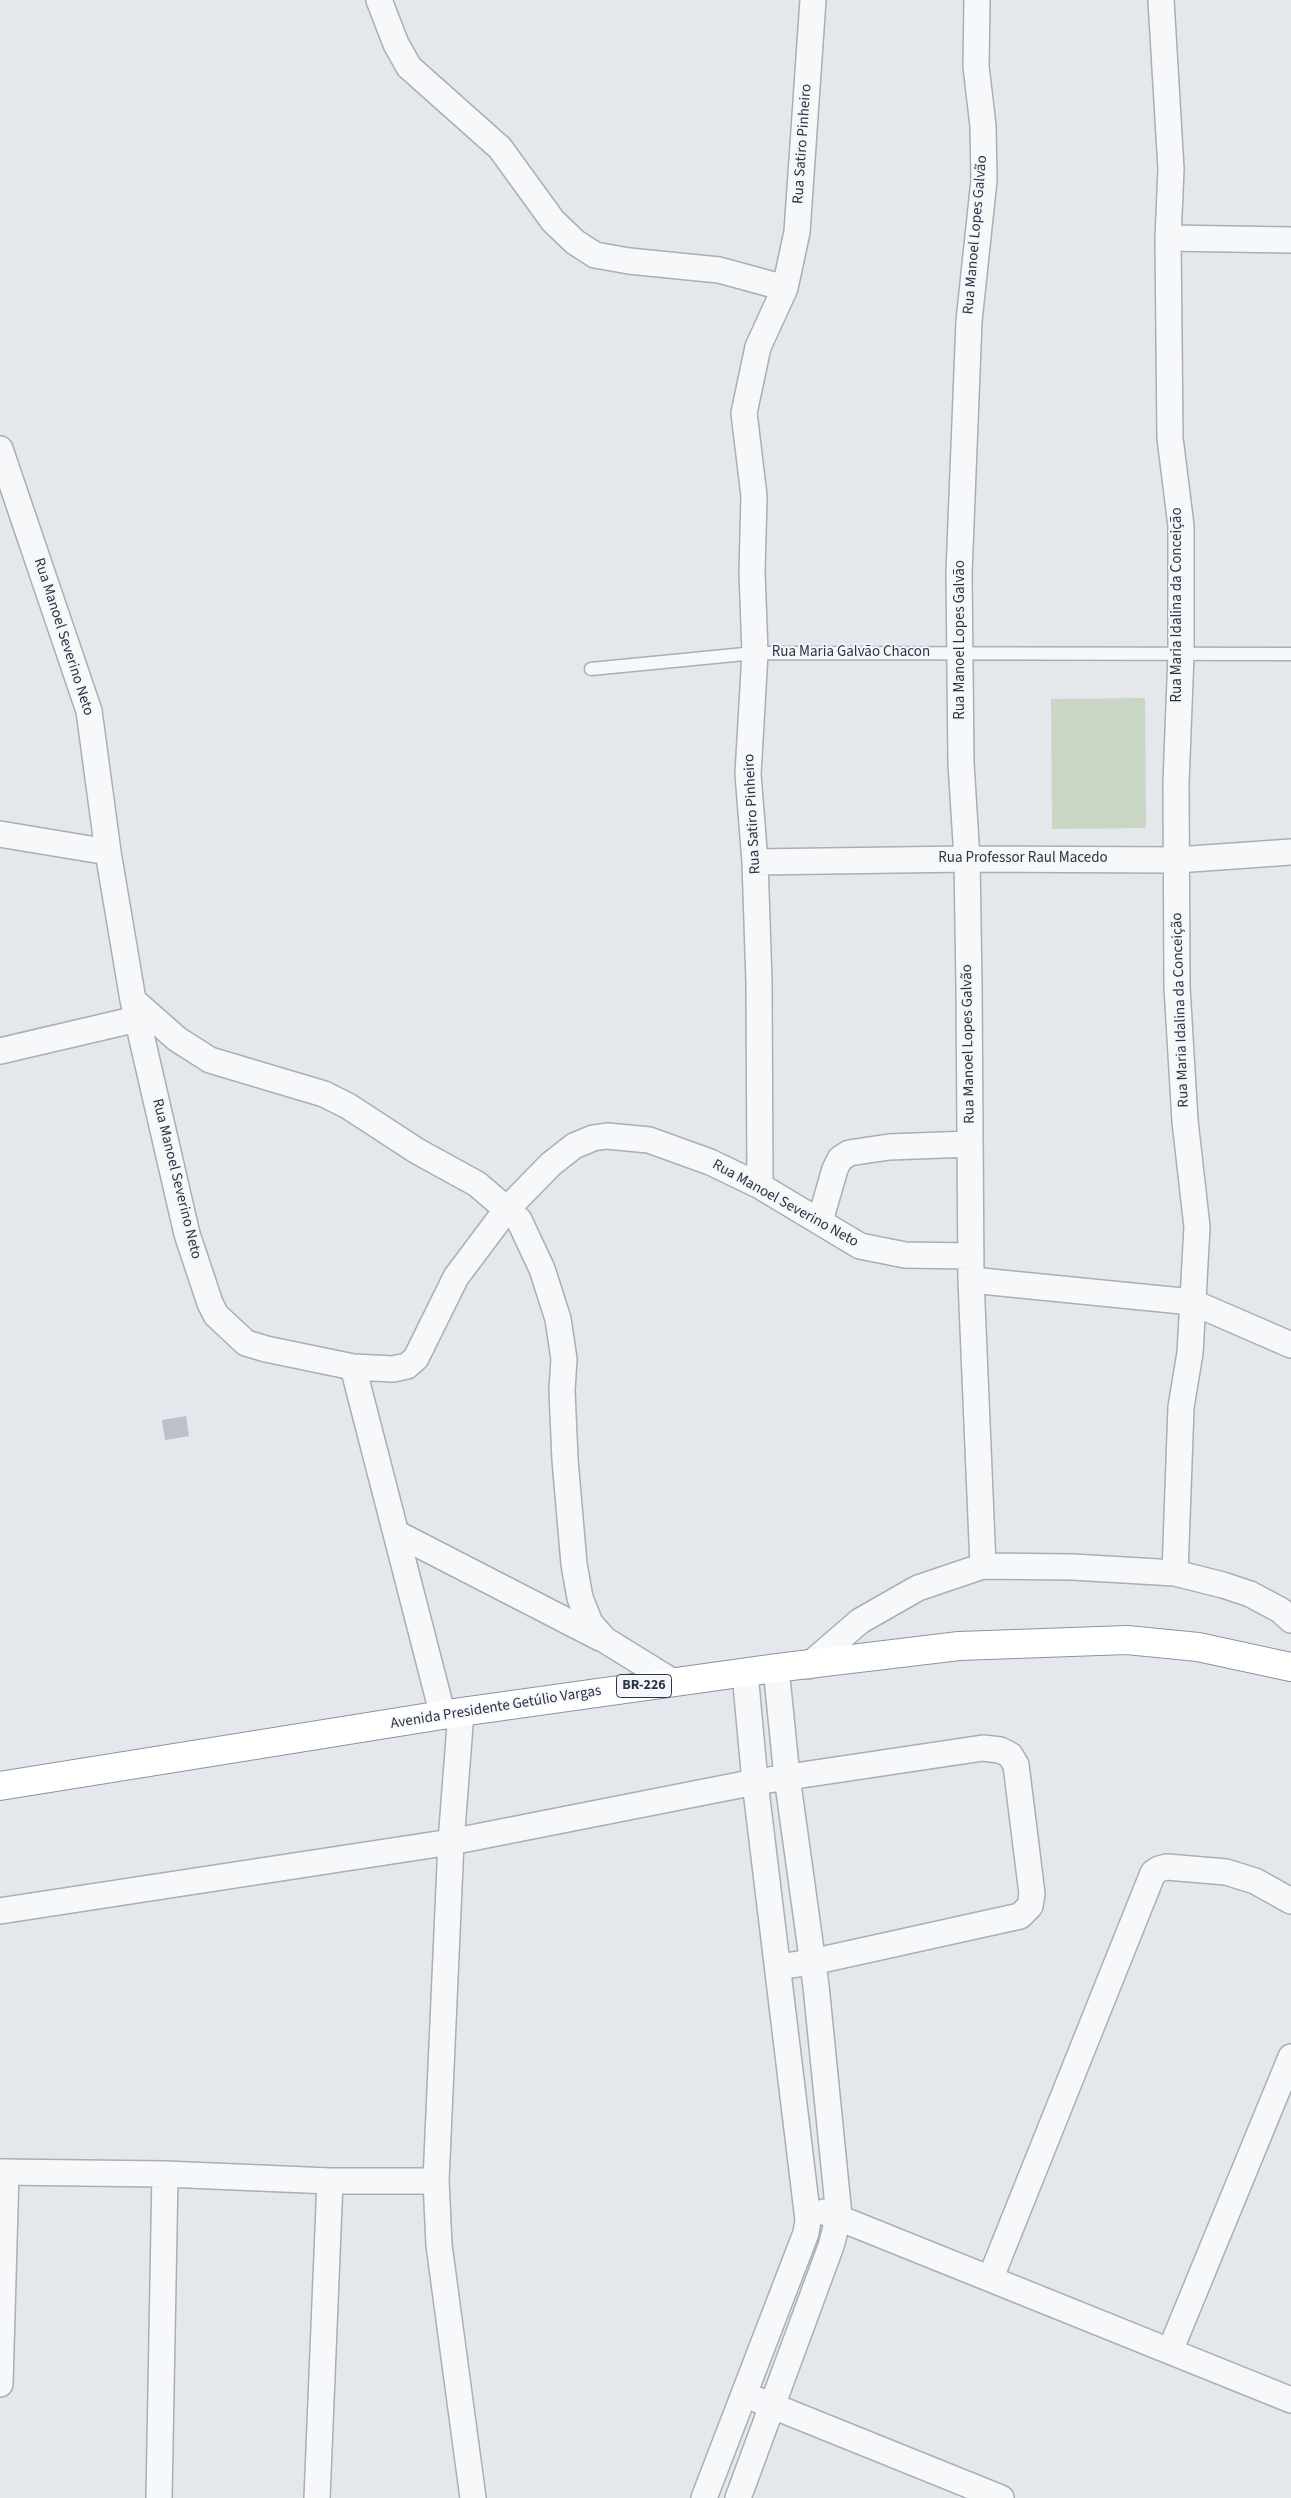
<!DOCTYPE html>
<meta charset="utf-8">
<style>
body{margin:0}
canvas{display:block;background:#e4e7ec}
</style>
<canvas width="1291" height="2498"></canvas>
<script>
const c = document.querySelector('canvas').getContext('2d');
c.lineJoin = 'round';
function fill(path, color) {
  c.fillStyle = color;
  c.fill(path, 'evenodd');
}
function toPath(rows) {
  const path = new Path2D();
  for (const r of rows) {
    path.moveTo(r[0], r[1]);
    for (let i = 2; i < r.length; i += 2) path.lineTo(r[i], r[i + 1]);
  }
  return path;
}
function strokePath(path, color, width, dash) {
  c.strokeStyle = color;
  c.lineWidth = width;
  c.lineCap = dash ? 'butt' : 'round';
  c.setLineDash(dash || []);
  c.stroke(path);
}
function drawText(font, color, halo, rows, align = 'center') {
  c.font = font + ' "Source Sans 3",sans-serif';
  c.lineWidth = 4;
  c.setLineDash([]);
  c.textBaseline = 'middle';
  c.strokeStyle = halo;
  c.fillStyle = color;
  for (const [text, x, y, turn = 0] of rows) {
    c.save();
    c.translate(x, y);
    c.rotate((+turn || 0) * Math.PI / 180);
    c.textAlign = isNaN(turn) ? turn : align;
    if (halo) c.strokeText(text, 0, 0);
    c.fillText(text, 0, 0);
    c.restore();
  }
}
fill(toPath([
 [1145,698,1146,828,1052,829,1051,699]
]), '#c9d6c5');
fill(toPath([
 [186,1416,189,1436,165,1440,162,1420]
]), '#bbc0ca');
const lane = toPath([
 [591,669,755,653,1291,654]
]);
const street = toPath([
 [379,0,396,44,409,67,500,148,553,221,575,242,595,255,629,261,719,270,785,288],
 [977,0,976,66,983,126,984,180,969,321,959,573,961,763,967,859,969,987,971,1280,983,1566],
 [1161,0,1171,169,1168,238,1170,438,1181,526,1181,654,1176,783,1177,987,1185,1121,1197,1227,1190,1353,1181,1407,1175,1573,1223,1585,1250,1594,1280,1610,1291,1620],
 [1168,238,1291,240],
 [0,449,89,711,108,852,133,1000,187,1234,210,1303,216,1315,246,1343,266,1349,353,1367,393,1369,407,1366,416,1358,456,1277,507,1209,551,1164,574,1146,593,1138,607,1136,649,1140,710,1162,760,1186,860,1246,905,1255,971,1256],
 [0,834,108,852],
 [755,862,967,859,1177,860,1291,852],
 [133,1000,177,1039,210,1060,324,1094,348,1106,417,1151,477,1184,519,1220,542,1269,558,1319,564,1359,562,1390,565,1460,574,1564,580,1598,590,1623,605,1640,673,1682],
 [0,1051,137,1019],
 [760,1186,759,982,755,862,748,774,755,653,752,572,754,496,744,413,758,347,785,288,797,232,813,0],
 [820,1221,835,1169,840,1159,849,1153,889,1147,970,1144],
 [971,1280,1192,1302,1291,1345],
 [353,1367,443,1716],
 [396,1533,600,1638],
 [808,1666,860,1621,918,1588,983,1566,1073,1567,1175,1573],
 [461,1712,451,1842,436,2181,439,2245,473,2498],
 [0,1911,451,1842,755,1782,983,1748,1000,1750,1010,1755,1016,1765,1032,1894,1030,1906,1020,1916,812,1962,778,1967],
 [0,2172,165,2174,330,2181,436,2181],
 [824,2212,1291,2400],
 [991,2277,1153,1873,1159,1869,1167,1867,1226,1872,1255,1881,1291,1901],
 [1170,2351,1291,2057],
 [0,2384,6,2172],
 [758,2400,1001,2498],
 [159,2498,165,2174],
 [317,2498,330,2181],
 [704,2498,806,2233,808,2220,755,1782,745,1673],
 [738,2498,831,2246,839,2216,816,1986,787,1777,776,1668]
]);
const highway = toPath([
 [0,1786,461,1712,776,1668,959,1646,1127,1640,1198,1647,1291,1667]
]);
strokePath(lane, '#a9aeb7', 15);
strokePath(street, '#a9aeb7', 28);
strokePath(highway, '#8b94a3', 30);
strokePath(lane, '#f7f8fa', 12);
strokePath(street, '#f7f8fa', 25);
strokePath(highway, '#fff', 28);
for (const [x, y, w] of [
 [644,1686,55]
]) {
  const box = new Path2D();
  box.roundRect(x - w / 2, y - 11.5, w, 23, 4);
  c.fillStyle = '#f4f6f9';
  c.fill(box);
  strokePath(box, '#2b3445', 1);
}
drawText('bold 14px', '#2b3445', null, [
 ["BR-226",644,1686]
]);
drawText('15px', '#2b3445', '#f4f6f9', [
 ["Rua Satiro Pinheiro",803,144,-86],
 ["Rua Manoel Lopes Galvão",976,235,-85],
 ["Rua Maria Idalina da Conceição",1178,605,-90],
 ["Rua Manoel Severino Neto",63,637,72],
 ["Rua Manoel Lopes Galvão",961,640,-90],
 ["Rua Maria Galvão Chacon",851,653],
 ["Rua Satiro Pinheiro",753,814,-93],
 ["Rua Professor Raul Macedo",1023,859],
 ["Rua Maria Idalina da Conceição",1181,1010,-92],
 ["Rua Manoel Lopes Galvão",969,1044,-91],
 ["Rua Manoel Severino Neto",176,1179,76],
 ["Rua Manoel Severino Neto",785,1204,29],
 ["Avenida Presidente Getúlio Vargas",496,1708,-9]
]);
</script>
